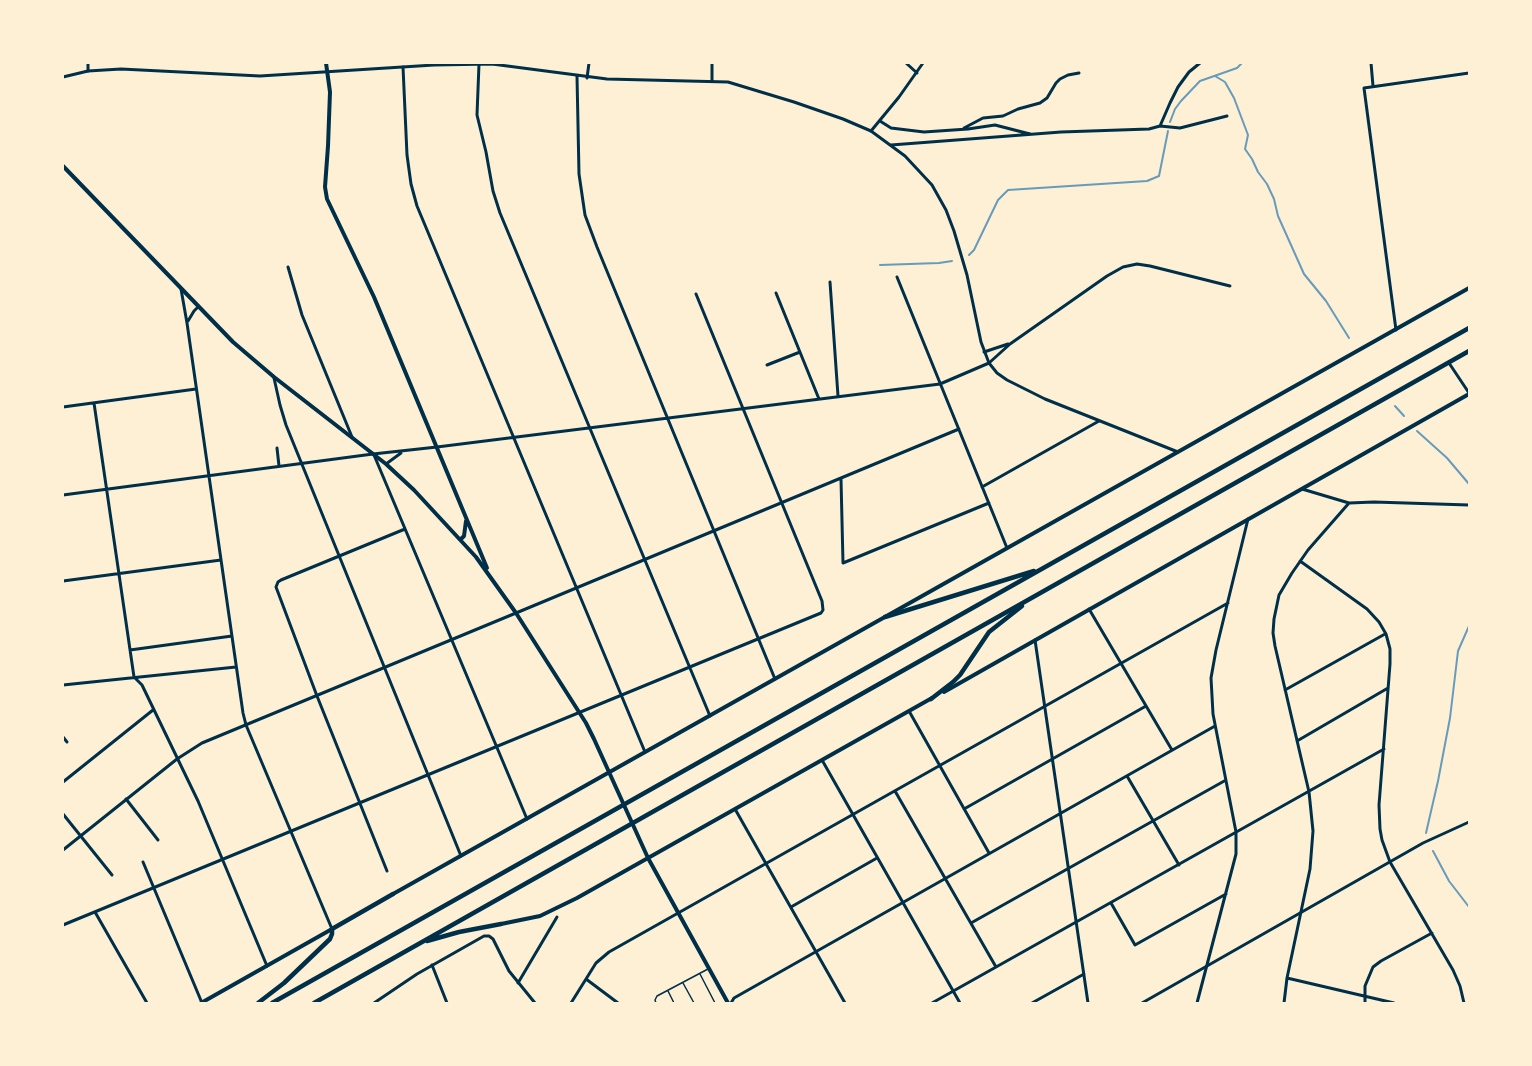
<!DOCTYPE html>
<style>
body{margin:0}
#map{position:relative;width:1532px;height:1066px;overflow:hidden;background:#fdf0d5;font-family:Montserrat,sans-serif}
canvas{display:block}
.frame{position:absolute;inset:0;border:64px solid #fdf0d5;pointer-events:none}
</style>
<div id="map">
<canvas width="1532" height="1066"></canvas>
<div class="frame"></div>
</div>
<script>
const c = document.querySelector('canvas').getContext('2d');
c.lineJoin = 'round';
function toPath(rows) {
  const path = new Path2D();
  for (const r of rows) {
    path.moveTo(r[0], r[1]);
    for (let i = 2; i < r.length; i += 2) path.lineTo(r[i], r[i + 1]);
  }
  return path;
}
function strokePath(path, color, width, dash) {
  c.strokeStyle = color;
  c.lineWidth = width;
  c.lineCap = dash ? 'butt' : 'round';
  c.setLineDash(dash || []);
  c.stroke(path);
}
strokePath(toPath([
 [1215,76,1225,82,1234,98,1248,135,1245,149,1252,159,1258,172,1267,184,1274,199,1278,216,1304,274,1326,301,1349,338],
 [1170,122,1175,109,1181,101,1200,81,1237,68,1242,63],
 [969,255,974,250,998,200,1008,190,1147,181,1159,176,1168,131],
 [880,265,939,263,952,261],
 [1395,406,1404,416],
 [1417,431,1447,458,1469,484],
 [1426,833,1438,781,1450,718,1458,651,1469,626],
 [1433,851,1449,881,1469,907]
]), '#669bbc', 2);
strokePath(toPath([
 [700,974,715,1003],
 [683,983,694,1003],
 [668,991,674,1003],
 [656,1003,655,1000,657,996,708,969]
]), '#003049', 1.5);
strokePath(toPath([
 [88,63,88,71],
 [712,63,712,81],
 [906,63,917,73],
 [1371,63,1373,86],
 [479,64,477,115,486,152,493,191,500,213,710,716],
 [403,67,407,155,411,184,417,206,645,752],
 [577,76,579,174,585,215,597,247,775,679],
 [587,78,589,63],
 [880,121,891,128,924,132,968,129,995,125,1030,134],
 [1160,126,1170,103,1178,87,1189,72,1200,63],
 [964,128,983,118,1003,116,1018,109,1040,103,1047,98,1056,83,1060,79,1068,75,1079,73],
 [871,131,899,97,923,63],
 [891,145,1061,132,1149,129,1160,126,1180,128,1227,116],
 [288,267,302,315,352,437],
 [897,277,1007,548],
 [830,282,838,396],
 [181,289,187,323,243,713,246,725,332,929],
 [776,293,819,399],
 [188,321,194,311,198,307],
 [1396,330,1364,88,1469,73],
 [984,352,1008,344],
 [1449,363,1469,393],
 [767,365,800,352],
 [274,378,280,405,286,425,461,856],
 [94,403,134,677,142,685,198,801,267,966],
 [63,407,196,389],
 [277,448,279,466],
 [374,455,527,819],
 [386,464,401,453],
 [841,479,843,563,989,503],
 [982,487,1099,421],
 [1302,489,1349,503,1374,502,1469,505],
 [63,495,373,454,437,447,940,384,989,363,1010,344,1107,276,1123,267,1137,264,1150,266,1230,286],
 [1300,561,1367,609,1379,622,1386,634,1390,649,1390,664,1379,805,1380,829,1382,840,1390,862,1453,970,1460,986,1464,1003],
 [63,581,221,560],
 [1089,609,1172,750],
 [516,613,959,429],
 [1035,640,1088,1003],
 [130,650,232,636],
 [63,685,236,667],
 [1285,690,1385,634],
 [909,711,989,853],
 [63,737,67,742],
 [1297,741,1388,688],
 [822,760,960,1003],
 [1127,776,1179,865],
 [63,782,153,710],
 [895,791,996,967],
 [126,799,158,840],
 [735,809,845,1003],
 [964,809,1146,706],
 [63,814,112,875],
 [143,862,202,1003],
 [387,871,317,696,276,587,278,582,281,580,405,529],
 [1111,903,1135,945,1226,894],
 [791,907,877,858],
 [95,912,147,1003],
 [971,923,1226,780],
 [63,925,821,613,823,610,822,601,696,294],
 [432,965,447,1003],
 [1287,978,1394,1003],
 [586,979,618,1003],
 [518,983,557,917],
 [571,1003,596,963,609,952,1228,603],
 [731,1003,734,998,1215,726],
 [932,1003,1384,749],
 [1032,1003,1084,974],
 [1197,1003,1236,854,1236,832,1213,714,1211,678,1216,650,1248,519],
 [1284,1003,1287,978,1310,869,1313,831,1309,792,1275,646,1273,633,1274,619,1279,595,1292,573,1308,550,1349,503],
 [1365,1003,1365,986,1373,967,1381,961,1432,933]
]), '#003049', 3);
strokePath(toPath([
 [63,77,88,71,121,69,260,76,434,65,492,64,607,79,728,82,794,102,843,119,871,131,905,156,932,185,946,210,954,231,967,275,981,342,989,363,997,373,1007,380,1045,399,1178,452],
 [63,850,177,759,202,743,516,613],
 [374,1003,417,974,484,936,489,936,493,939,509,971,535,1003],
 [1142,1003,1423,843,1469,822]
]), '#003049', 3);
strokePath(toPath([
 [326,63,330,92,328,146,325,187,327,199,374,297,487,568],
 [63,166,233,342,274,377,386,464,414,490,476,557,516,613,586,723,594,739,648,858,728,1003],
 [461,539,464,536,466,521],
 [944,692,1469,394],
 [393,894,1469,288],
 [501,924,540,916,577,898,932,698],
 [201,1003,332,929]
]), '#003049', 4);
strokePath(toPath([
 [332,929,393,894]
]), '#003049', 4.5);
strokePath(toPath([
 [885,617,1034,571],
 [931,699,953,682,960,675,989,632,1022,606],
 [427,941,459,932,501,924],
 [258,1003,284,983,330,939,332,934,332,929],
 [272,1003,1469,328],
 [314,1003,1469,351]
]), '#003049', 4.5);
</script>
